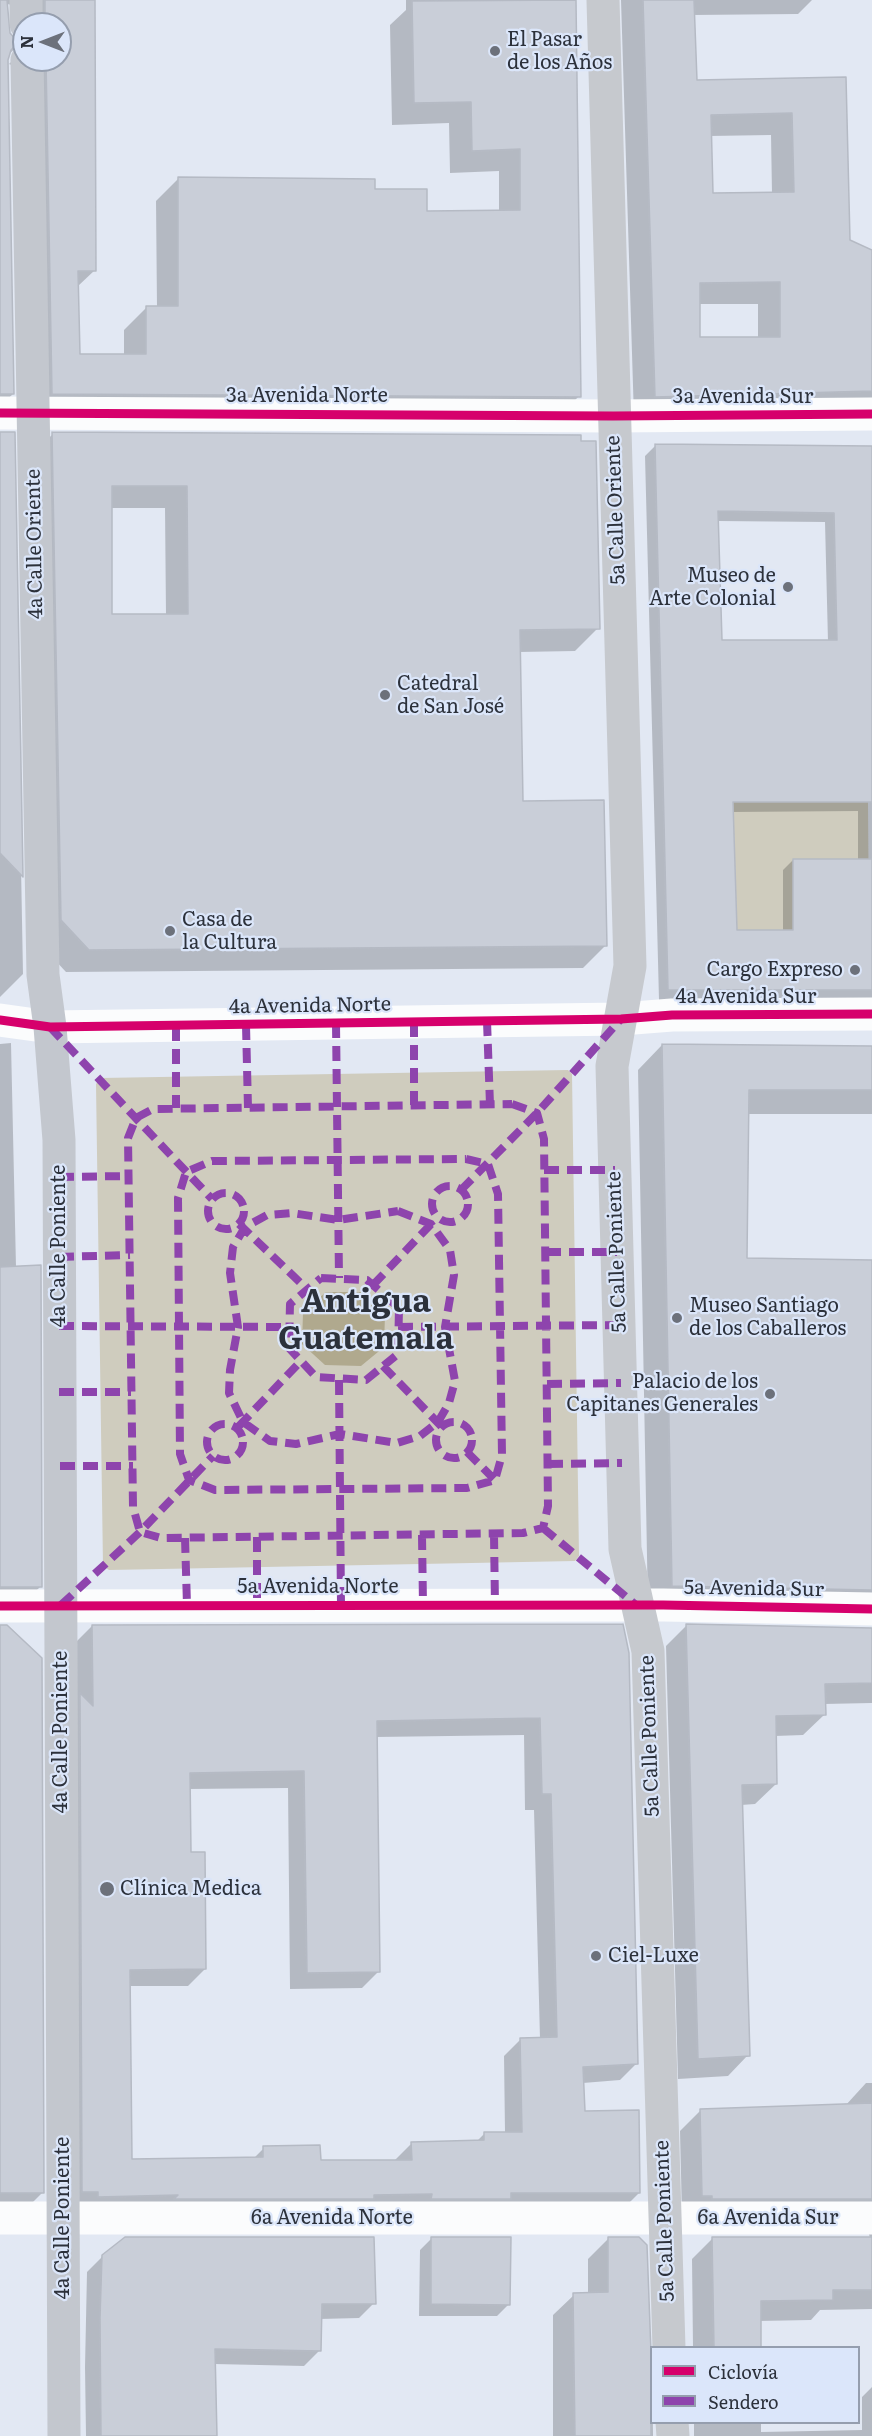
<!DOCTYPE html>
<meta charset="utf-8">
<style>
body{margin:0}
#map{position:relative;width:872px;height:2436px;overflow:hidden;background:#e2e8f3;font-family:Literata,serif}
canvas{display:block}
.legend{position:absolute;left:650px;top:2346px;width:210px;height:78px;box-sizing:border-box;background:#dbe6fa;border:2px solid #959eae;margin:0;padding:8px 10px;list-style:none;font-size:18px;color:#2c313b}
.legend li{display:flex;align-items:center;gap:12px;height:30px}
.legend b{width:30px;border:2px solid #959eae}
.north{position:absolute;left:12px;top:12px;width:60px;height:60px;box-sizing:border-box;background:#dbe6fa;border:2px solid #959eae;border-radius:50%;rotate:270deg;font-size:16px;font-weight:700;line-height:24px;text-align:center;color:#2c313b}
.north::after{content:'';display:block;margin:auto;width:21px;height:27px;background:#6c717b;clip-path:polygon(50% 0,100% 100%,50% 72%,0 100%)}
</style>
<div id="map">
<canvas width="872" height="2436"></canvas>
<ul class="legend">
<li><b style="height:8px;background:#d6006c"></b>Ciclovía</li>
<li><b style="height:8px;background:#8e44ad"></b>Sendero</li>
</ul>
<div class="north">N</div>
</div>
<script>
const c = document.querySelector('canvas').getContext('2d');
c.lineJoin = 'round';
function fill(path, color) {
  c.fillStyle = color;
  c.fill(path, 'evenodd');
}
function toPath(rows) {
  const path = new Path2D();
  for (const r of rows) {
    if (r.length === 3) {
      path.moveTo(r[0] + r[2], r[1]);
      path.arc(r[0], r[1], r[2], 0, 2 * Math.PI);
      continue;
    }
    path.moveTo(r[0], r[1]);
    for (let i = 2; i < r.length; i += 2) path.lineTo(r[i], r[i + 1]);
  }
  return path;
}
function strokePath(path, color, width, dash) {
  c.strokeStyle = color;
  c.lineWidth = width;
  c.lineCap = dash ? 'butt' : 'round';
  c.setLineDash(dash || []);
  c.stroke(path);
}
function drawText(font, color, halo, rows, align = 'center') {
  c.font = font + ' Literata,serif';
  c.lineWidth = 4.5;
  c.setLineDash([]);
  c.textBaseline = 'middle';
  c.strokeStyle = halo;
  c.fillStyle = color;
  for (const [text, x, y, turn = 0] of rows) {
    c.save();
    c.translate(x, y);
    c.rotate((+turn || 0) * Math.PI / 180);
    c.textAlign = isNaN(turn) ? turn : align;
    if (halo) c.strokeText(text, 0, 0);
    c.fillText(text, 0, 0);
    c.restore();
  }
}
fill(toPath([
 [733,802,868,802,869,930,737,930],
 [568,1070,572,1074,579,1556,575,1561,109,1570,103,1566,96,1084,101,1078]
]), '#cfccbe');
fill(toPath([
 [326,1292,361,1292,385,1314,384,1347,361,1366,325,1365,302,1344,303,1312]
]), '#b0a98e');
fill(toPath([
 [0,0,93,0,95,270,77,287,79,356,124,355,124,330,146,308,157,308,156,201,178,179,374,191,425,212,499,211,499,171,450,173,449,123,392,125,390,25,406,10,406,0,575,0,579,396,557,419,30,416,14,66,9,64,21,52,23,23,12,5,7,4,8,34,15,41,21,43,8,55,7,60,13,394,0,406],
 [24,24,60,24,60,60,24,60],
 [621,0,812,0,798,14,693,15,696,82,845,79,849,241,872,251,872,412,634,418],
 [771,135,772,194,711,195,710,136],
 [698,304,758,304,758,338,698,339],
 [0,432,13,433,23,974,0,997],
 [53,434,580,442,598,628,575,651,519,652,522,802,605,946,583,968,66,972,39,943,30,456],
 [110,508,165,508,166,616,111,616],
 [655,446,872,446,872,1000,659,1000,645,456],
 [717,521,825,522,828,642,720,641],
 [858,811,858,860,793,860,783,870,783,932,735,932,732,812],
 [11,1043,16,1267,40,1587,18,1609,0,1609,0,1044],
 [662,1045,872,1047,872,1114,747,1114,745,1260,872,1262,872,1604,648,1610,638,1070],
 [0,1625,43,2192,21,2214,0,2215],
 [621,1625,637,2063,620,2080,583,2083,584,2113,639,2193,622,2210,65,2209,75,1643,92,1626],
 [524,1735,525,1810,534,1810,540,2039,521,2039,504,2056,505,2133,485,2133,476,2142,412,2143,395,2160,319,2162,264,2148,253,2159,130,2161,129,1986,188,1986,205,1969,190,1854,189,1789,288,1788,290,1989,362,1988,379,1971,376,1737],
 [686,1626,872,1629,872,1703,824,1704,824,1715,803,1735,775,1736,776,1784,755,1804,741,1805,748,2055,728,2076,678,2079,666,1646],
 [866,2083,872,2083,872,2309,820,2310,811,2320,759,2321,760,2348,693,2348,692,2259,713,2238,870,2238,868,2230,682,2216,680,2131,700,2111,845,2106],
 [432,2238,509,2304,497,2316,419,2316,420,2250],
 [609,2238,652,2358,653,2436,553,2436,553,2315,574,2295,588,2294,588,2259],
 [103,2256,374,2303,359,2318,320,2319,320,2350,304,2366,214,2364,216,2436,86,2436,85,2367,87,2272],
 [872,2387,872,2436,694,2436,694,2422,761,2422,761,2432,862,2430,862,2397]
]), '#0003');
const building = toPath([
 [0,0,7,0,10,33,16,40,23,42,17,44,11,50,8,60,14,394,0,394,0,0],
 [45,0,95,0,96,271,78,271,80,354,146,354,146,306,178,306,178,177,375,179,375,189,427,189,427,211,520,210,520,149,472,151,471,102,414,103,412,1,576,0,581,397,52,394,46,60,60,60,60,24,45,24,45,0],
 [643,0,694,0,697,80,846,77,850,240,872,250,872,391,655,397,643,0],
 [792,113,794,192,713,193,711,115,792,113],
 [780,282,780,337,700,337,700,283,780,282],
 [0,432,15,432,23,877,0,853,0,432],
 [52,432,581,435,581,441,596,441,600,629,520,630,523,801,604,800,607,946,89,950,61,920,52,432],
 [112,486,187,486,188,614,112,614,112,486],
 [655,444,872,446,872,802,733,802,737,930,793,930,793,859,872,859,872,990,668,990,655,444],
 [718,511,834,513,837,640,722,640,718,511],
 [662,1044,872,1046,872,1090,749,1090,747,1258,872,1260,872,1590,672,1586,662,1044],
 [41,1265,42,1587,0,1587,0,1267,41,1265],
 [623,1624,629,1653,638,2064,583,2067,585,2111,639,2110,640,2193,511,2193,511,2199,431,2199,432,2194,374,2195,374,2199,174,2199,178,2195,98,2197,98,2192,82,2192,80,1693,93,1706,92,1625,623,1624],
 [540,1718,542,1794,551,1794,557,2037,520,2038,522,2132,484,2132,484,2140,411,2142,412,2160,321,2160,320,2145,263,2146,263,2157,132,2159,130,1970,206,1969,205,1852,191,1852,190,1773,304,1771,307,1973,380,1972,377,1721,540,1718],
 [686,1624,872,1628,872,1683,825,1684,826,1715,776,1716,777,1784,742,1785,750,2056,698,2059,686,1624],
 [0,1625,7,1625,42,1658,44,2193,0,2193,0,1625],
 [872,2103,872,2199,712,2199,712,2196,702,2196,700,2109,872,2103],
 [125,2237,374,2237,376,2304,322,2304,321,2351,215,2349,217,2436,101,2436,100,2318,102,2255,125,2237],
 [431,2237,511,2237,510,2305,431,2304,431,2237],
 [608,2237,639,2237,647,2245,651,2353,651,2436,575,2436,573,2293,608,2292,608,2237],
 [712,2237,872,2237,872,2290,833,2290,833,2300,761,2301,761,2348,714,2348,712,2237]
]);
fill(building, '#c9ced8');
strokePath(building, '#b5bac4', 1.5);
strokePath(toPath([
 [0,1606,663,1605,872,1609],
 [0,2218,872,2218]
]), '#fbfcfd', 33);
strokePath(toPath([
 [0,413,613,416,872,414],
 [0,1020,50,1027,621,1019,672,1015,872,1014]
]), '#fbfcfd', 33);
strokePath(toPath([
 [603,0,630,966,612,1066,625,1549,648,1651,669,2348],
 [672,2422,673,2436]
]), '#c6c9ce', 33);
strokePath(toPath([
 [26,0,26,24],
 [27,60,43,975,50,1027,59,1140,64,2436]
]), '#c3c7ce', 33);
strokePath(toPath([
 [487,1021,490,1105],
 [414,1022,414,1105],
 [336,1023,339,1278],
 [246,1025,248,1108],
 [176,1026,176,1108],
 [50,1027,212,1199],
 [512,1104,537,1113,544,1139,548,1506,543,1528,523,1533,161,1538,140,1532,133,1507,128,1138,136,1118,153,1109,512,1104],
 [466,1159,488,1164,498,1194,502,1455,495,1480,467,1488,215,1490,189,1480,180,1454,178,1198,186,1172,212,1161,466,1159],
 [544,1170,615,1170],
 [59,1177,129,1176],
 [450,1204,18],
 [461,1190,537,1113,621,1019],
 [226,1211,18],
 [398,1211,431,1224,450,1250,454,1275,445,1327,455,1381,449,1403,438,1422,420,1436,397,1443,340,1434,296,1444,270,1441,243,1422,229,1393,230,1370,238,1327,230,1273,233,1247,245,1227,267,1215,292,1213,338,1220,398,1211],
 [239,1224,307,1289],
 [546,1252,617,1252],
 [59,1257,130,1255],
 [321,1278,367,1280,399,1308,398,1354,366,1380,316,1377,289,1348,290,1304,321,1278],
 [373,1285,435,1220],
 [59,1326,289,1327],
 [398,1327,619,1325],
 [383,1366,442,1427],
 [339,1380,341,1605],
 [547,1384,621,1383],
 [59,1392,131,1392],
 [454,1440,18],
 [225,1442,18],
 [239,1426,301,1361],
 [467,1452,495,1480],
 [548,1464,622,1463],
 [60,1466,133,1466],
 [543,1528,636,1605],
 [494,1534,495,1605],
 [422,1535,423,1605],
 [257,1537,257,1605],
 [185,1538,187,1605],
 [61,1605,140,1532,213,1456]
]), '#8e44ad', 8, [15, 8]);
strokePath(toPath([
 [0,413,613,416,872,414],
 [0,1020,50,1027,621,1019,672,1015,872,1014],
 [0,1606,663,1605,872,1609]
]), '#d6006c', 9);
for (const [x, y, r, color] of [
 [495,51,6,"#6c717b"],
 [788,587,6,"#6c717b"],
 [385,695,6,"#6c717b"],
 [170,931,6,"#6c717b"],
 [855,970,6,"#6c717b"],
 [677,1318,6,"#6c717b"],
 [770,1394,6,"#6c717b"],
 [107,1889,8,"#6c717b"],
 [596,1956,6,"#6c717b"]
]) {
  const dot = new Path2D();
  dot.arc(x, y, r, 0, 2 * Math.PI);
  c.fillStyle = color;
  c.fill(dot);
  strokePath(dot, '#dbe6fa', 2);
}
drawText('20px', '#2c313b', '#dbe6fa', [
 ["El Pasar",507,40],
 ["de los Años",507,63],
 ["Museo de",776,576,"right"],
 ["Arte Colonial",776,599,"right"],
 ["Catedral",397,684],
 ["de San José",397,707],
 ["Casa de",182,920],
 ["la Cultura",182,943],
 ["Cargo Expreso",843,970,"right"],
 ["Museo Santiago",689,1306],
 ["de los Caballeros",689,1329],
 ["Palacio de los",758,1382,"right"],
 ["Capitanes Generales",758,1405,"right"],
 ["Clínica Medica",120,1889],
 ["Ciel-Luxe",608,1956]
], 'left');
drawText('20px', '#2c313b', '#dbe6fa', [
 ["3a Avenida Norte",307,396],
 ["3a Avenida Sur",743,397],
 ["5a Calle Oriente",616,510,-92],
 ["4a Calle Oriente",35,544,-91],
 ["4a Avenida Sur",746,997],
 ["4a Avenida Norte",310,1006,-1],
 ["4a Calle Poniente",59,1246,-90],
 ["5a Calle Poniente",617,1252,-92],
 ["5a Avenida Norte",318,1587],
 ["5a Avenida Sur",754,1589,1],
 ["4a Calle Poniente",61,1732,-90],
 ["5a Calle Poniente",650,1736,-92],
 ["4a Calle Poniente",63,2218,-90],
 ["6a Avenida Norte",332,2218],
 ["6a Avenida Sur",768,2218],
 ["5a Calle Poniente",665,2221,-92]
]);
drawText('bold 32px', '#2c313b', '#dbe6fa', [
 ["Antigua",366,1303],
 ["Guatemala",366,1340]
]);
</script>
